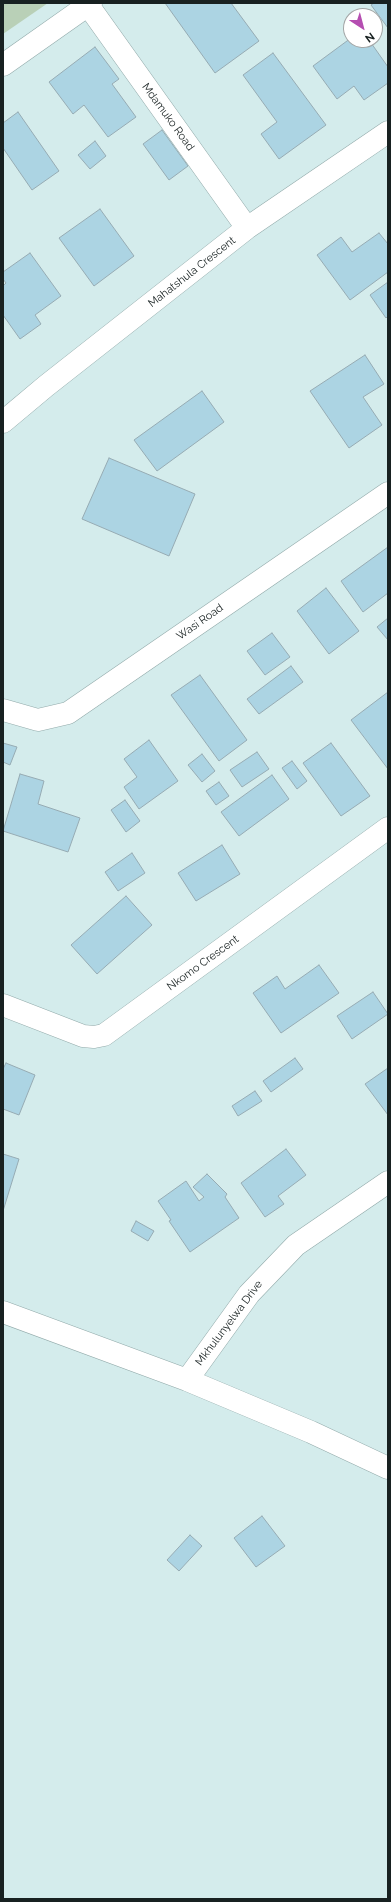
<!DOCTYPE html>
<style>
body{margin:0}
#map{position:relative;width:391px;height:1902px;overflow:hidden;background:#d4ecec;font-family:Raleway,sans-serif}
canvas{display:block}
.frame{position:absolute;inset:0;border:4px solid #182121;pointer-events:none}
.north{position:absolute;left:343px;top:8px;width:40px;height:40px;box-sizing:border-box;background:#fff;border:1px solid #a3a6a6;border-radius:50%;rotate:144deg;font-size:11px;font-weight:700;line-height:16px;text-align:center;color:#182121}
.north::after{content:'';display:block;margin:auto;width:14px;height:18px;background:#b54eb1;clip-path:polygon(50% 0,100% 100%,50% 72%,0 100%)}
</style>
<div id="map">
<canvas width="391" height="1902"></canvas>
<div class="frame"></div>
<div class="north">N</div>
</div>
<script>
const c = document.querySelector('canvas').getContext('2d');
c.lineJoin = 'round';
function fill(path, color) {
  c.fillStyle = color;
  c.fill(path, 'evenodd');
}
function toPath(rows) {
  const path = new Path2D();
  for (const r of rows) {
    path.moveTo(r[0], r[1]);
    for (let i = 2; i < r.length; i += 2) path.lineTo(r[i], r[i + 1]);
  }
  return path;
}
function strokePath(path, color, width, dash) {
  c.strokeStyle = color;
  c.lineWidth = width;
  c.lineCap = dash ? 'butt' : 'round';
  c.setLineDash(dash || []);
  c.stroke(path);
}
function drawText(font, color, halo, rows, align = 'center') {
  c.font = font + ' Raleway,sans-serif';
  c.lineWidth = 4;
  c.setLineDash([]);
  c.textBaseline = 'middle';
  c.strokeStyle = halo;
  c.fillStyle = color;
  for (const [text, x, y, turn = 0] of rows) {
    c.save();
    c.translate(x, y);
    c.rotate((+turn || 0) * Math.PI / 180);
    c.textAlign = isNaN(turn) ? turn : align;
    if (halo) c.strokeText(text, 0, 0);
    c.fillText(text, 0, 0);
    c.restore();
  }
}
fill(toPath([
 [3,3,48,3,3,34]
]), '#b9d0b7');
const building = toPath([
 [165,3,231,3,259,41,215,73,165,3],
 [374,3,388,3,388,28,371,5,374,3],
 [351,38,351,40,369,40,388,67,388,83,364,100,354,86,337,99,313,66,351,38],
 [95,47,119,79,112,84,136,117,108,137,84,105,73,114,49,82,95,47],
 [273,53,326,125,279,159,261,134,277,122,243,75,273,53],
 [18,112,59,171,32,190,3,148,3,123,18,112],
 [162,130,188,166,169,180,143,144,162,130],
 [95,141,106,156,90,169,78,155,95,141],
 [100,209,134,256,94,286,59,238,100,209],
 [379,233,388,244,388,272,350,300,317,255,341,237,352,252,379,233],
 [30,253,61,296,35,315,41,324,20,339,3,315,3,286,6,283,3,279,3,272,30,253],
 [388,282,388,316,386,318,370,295,388,282],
 [365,355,384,384,363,397,382,425,349,448,310,391,365,355],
 [202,391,224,422,157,471,134,440,202,391],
 [109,458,195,494,169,556,82,519,109,458],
 [388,547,388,593,363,612,341,581,388,547],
 [326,588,359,631,329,654,297,611,326,588],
 [388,618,388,640,377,627,388,618],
 [272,633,290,657,265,675,247,651,272,633],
 [291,666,303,682,259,714,247,699,291,666],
 [200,675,247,740,219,761,171,695,200,675],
 [388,692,388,769,351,720,388,692],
 [149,740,178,781,139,809,124,787,137,777,124,759,149,740],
 [3,743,17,747,10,765,3,762,3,743],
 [331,743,370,796,341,816,303,763,331,743],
 [257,752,269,769,242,787,230,770,257,752],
 [202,754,215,771,202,782,188,765,202,754],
 [292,761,307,781,297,789,282,768,292,761],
 [20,774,44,781,38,804,80,818,68,852,3,831,20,774],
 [272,775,289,799,239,836,221,812,272,775],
 [219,782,229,796,216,805,206,791,219,782],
 [125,800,140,821,126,832,111,810,125,800],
 [222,845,240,874,196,901,178,873,222,845],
 [132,853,145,873,118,891,105,872,132,853],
 [126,896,152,925,97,974,71,945,126,896],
 [319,965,339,993,281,1033,253,993,277,976,285,989,319,965],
 [373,992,388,1014,352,1039,337,1016,373,992],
 [295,1058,303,1069,271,1092,263,1081,295,1058],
 [6,1063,35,1075,19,1115,3,1109,3,1069,6,1063],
 [388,1068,388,1115,365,1084,388,1068],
 [255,1091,262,1101,238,1116,232,1106,255,1091],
 [286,1149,306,1175,278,1196,284,1204,265,1217,241,1183,286,1149],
 [3,1154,19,1159,3,1211,3,1154],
 [207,1174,227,1194,225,1197,239,1218,190,1252,169,1221,171,1220,158,1201,186,1181,199,1201,204,1197,193,1187,207,1174],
 [136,1221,154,1231,148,1241,131,1231,136,1221],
 [262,1516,285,1546,256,1567,234,1538,262,1516],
 [190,1535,202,1546,179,1571,167,1560,190,1535]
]);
fill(building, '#acd4e3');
strokePath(building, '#96abb3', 1);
const minor = toPath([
 [88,5,247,228],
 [3,65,91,3],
 [3,422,46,386,247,228,388,132],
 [3,710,38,720,68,713,388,493],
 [3,1005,83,1036,94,1037,104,1035,388,828],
 [3,1312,187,1380,311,1432,388,1468],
 [187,1380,249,1294,296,1245,388,1182]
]);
strokePath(minor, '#92aaaa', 23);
strokePath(minor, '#fff', 22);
drawText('11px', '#182121', '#fff', [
 ["Mdamuko Road",168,117,54],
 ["Mahatshula Crescent",192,272,-38],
 ["Wasi Road",200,622,-35],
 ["Nkomo Crescent",203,963,-36],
 ["Mkhulunyelwa Drive",229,1323,-53]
]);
</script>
